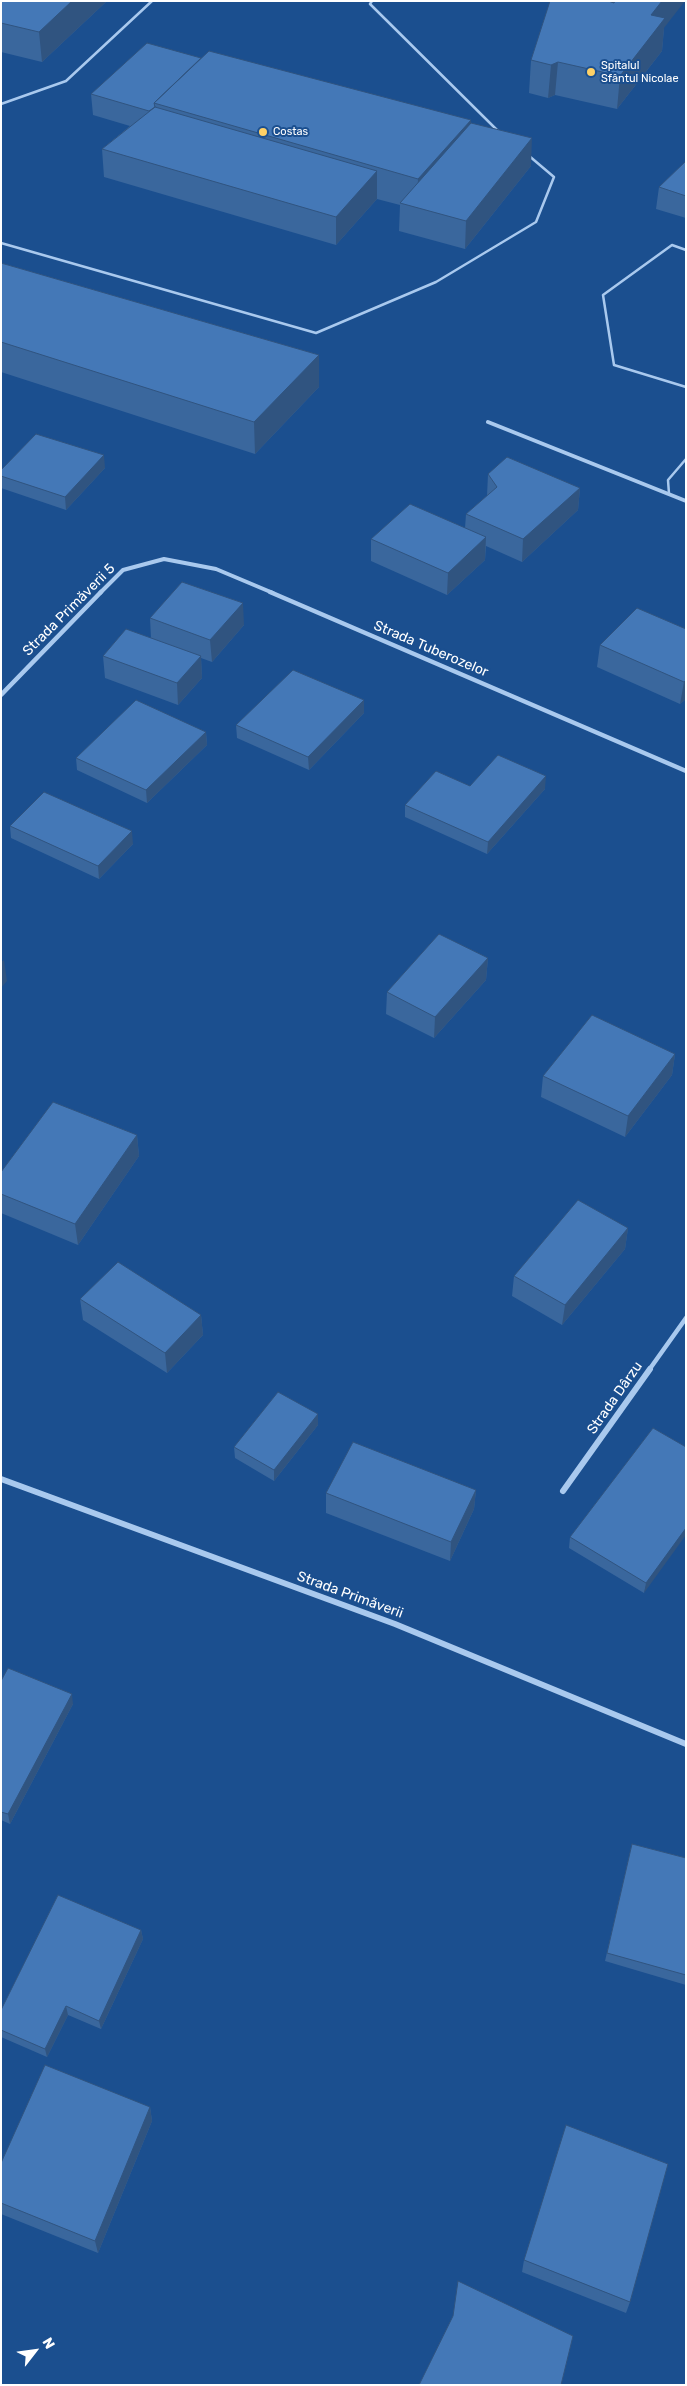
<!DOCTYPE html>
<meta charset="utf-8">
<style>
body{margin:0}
#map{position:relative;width:687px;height:2386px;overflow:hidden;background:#1b4f8f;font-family:Rubik,sans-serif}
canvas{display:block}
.frame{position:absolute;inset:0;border:2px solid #fff;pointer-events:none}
.north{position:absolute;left:10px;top:2326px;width:50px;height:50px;-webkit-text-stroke:4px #1b4f8f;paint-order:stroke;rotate:60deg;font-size:14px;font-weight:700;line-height:20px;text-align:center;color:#fff}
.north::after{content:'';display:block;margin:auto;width:18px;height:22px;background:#fff;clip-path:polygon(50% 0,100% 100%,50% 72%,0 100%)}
</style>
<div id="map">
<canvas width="687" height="2386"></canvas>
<div class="frame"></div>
<div class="north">N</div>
</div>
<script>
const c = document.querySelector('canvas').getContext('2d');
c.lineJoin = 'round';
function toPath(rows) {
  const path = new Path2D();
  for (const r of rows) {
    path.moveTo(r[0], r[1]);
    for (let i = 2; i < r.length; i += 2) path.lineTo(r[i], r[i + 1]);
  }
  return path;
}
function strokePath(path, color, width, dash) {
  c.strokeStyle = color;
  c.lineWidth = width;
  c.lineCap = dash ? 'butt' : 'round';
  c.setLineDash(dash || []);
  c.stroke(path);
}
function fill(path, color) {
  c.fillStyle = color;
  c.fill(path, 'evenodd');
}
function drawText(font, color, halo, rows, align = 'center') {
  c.font = font + ' Rubik,sans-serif';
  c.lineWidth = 4;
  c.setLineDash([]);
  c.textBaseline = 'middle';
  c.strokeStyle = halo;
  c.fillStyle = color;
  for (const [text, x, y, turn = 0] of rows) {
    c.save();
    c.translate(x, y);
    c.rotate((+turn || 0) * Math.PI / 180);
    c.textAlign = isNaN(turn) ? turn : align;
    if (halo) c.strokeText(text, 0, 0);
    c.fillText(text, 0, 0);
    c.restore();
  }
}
strokePath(toPath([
 [372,1,370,4,499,132],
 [1,104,66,81,152,1],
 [1,243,316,333,436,282,536,222,554,177,528,155],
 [686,250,672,245,603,295,614,365,686,387],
 [669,494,668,480,686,459]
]), '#a9c9ee', 2.5);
strokePath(toPath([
 [488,422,686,501],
 [100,593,123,570,164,559,216,569,273,593]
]), '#a9c9ee', 4);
strokePath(toPath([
 [270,592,686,771],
 [1,695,101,592],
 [649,1370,686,1318]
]), '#a9c9ee', 4.5);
strokePath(toPath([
 [1,1479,395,1624,686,1744],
 [563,1491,650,1369]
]), '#a9c9ee', 6);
fill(toPath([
 [1,1,107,1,42,62,1,52],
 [664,28,662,51,617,109,555,95,548,98,529,93,531,60],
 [201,58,471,120,471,123,531,166,465,249,399,231,400,205,377,199,336,245,104,177,102,149,130,126,93,115,91,94],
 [686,161,686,218,656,209,659,187],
 [1,263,319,355,319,387,255,454,1,372],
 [105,468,66,510,1,488,1,470],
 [488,474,580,488,578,510,522,562,486,546,485,560,447,595,371,561,371,539,465,528,466,514,487,496],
 [150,618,244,625,212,662,201,658,202,678,178,705,105,678,103,656,151,638],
 [686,629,686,699,680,704,597,667,600,645],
 [364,700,364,713,309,770,237,738,236,725],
 [206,732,207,745,147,803,77,770,76,758],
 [470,786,545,789,487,854,405,817,405,805],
 [10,826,133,844,99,879,11,838],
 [488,958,486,980,434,1038,386,1014,387,992],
 [675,1054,672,1075,625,1137,541,1097,543,1076],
 [137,1135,139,1156,78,1245,1,1213,1,1172],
 [628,1228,625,1249,562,1325,512,1296,514,1276],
 [80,1299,201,1315,203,1335,167,1373,83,1320],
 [318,1414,318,1425,274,1481,235,1458,234,1447],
 [686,1447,644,1593,569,1548,570,1537],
 [476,1490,474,1509,450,1561,326,1513,326,1493],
 [1,1681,73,1704,10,1824,1,1820],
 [632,1844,686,1858,686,1985,605,1961],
 [141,1930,143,1939,101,2029,68,2015,47,2057,1,2037,1,2010],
 [150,2107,152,2121,98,2253,1,2214,1,2163],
 [524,2260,630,2302,626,2313,522,2272]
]), '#3a679d');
fill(toPath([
 [72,1,107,1,42,62,39,32],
 [662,1,685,1,664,28,662,51,617,109,620,76,651,15],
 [558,62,555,95,548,98,551,65],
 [471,120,470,151,417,208,418,179],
 [532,138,531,166,465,249,466,221],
 [377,171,377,199,336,245,336,217],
 [319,355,319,387,255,454,254,422],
 [104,455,105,468,66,510,65,497],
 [580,488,578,510,522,562,523,539],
 [486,537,485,560,447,595,448,573],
 [243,603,244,625,212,662,210,640],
 [201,656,202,678,178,705,177,683],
 [686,680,686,699,680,704,684,682],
 [364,700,364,713,309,770,308,757],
 [206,732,207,745,147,803,146,790],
 [546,776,545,789,487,854,488,842],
 [132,831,133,844,99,879,98,866],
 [488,958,486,980,434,1038,435,1017],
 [4,960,7,981,1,988,1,962],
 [675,1054,672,1075,625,1137,628,1116],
 [137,1135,139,1156,78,1245,75,1224],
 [628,1228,625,1249,562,1325,565,1305],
 [201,1315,203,1335,167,1373,165,1353],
 [318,1414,318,1425,274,1481,274,1470],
 [476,1490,474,1509,450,1561,451,1542],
 [686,1528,686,1535,644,1593,646,1583],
 [72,1694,73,1704,10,1824,8,1814],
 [141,1930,143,1939,101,2029,99,2021],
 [66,2006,68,2015,47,2057,45,2049],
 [150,2107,152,2121,98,2253,95,2241]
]), '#305480');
const building = toPath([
 [1,1,72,1,39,32,1,23,1,1],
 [550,1,608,1,614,3,615,1,662,1,651,15,665,18,620,76,558,62,551,65,531,60,550,1],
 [147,43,201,58,154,103,155,107,149,111,91,94,147,43],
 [209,51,471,120,418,179,154,103,209,51],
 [155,107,377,171,336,217,102,149,155,107],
 [471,123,532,138,466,221,400,203,471,123],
 [686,161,686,196,659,187,686,161],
 [1,263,319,355,254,422,1,342,1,263],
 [36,434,104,455,65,497,1,476,1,470,36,434],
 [507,457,580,488,523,539,466,514,497,487,488,474,507,457],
 [410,504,486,537,448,573,371,539,410,504],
 [182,582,243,603,210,640,150,618,182,582],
 [637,608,686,629,686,680,684,682,600,645,637,608],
 [126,629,201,656,177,683,103,656,126,629],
 [293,670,364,700,308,757,236,725,293,670],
 [136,700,206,732,146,790,76,758,136,700],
 [498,755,546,776,488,842,405,805,436,771,470,786,498,755],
 [44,792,132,831,98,866,10,826,44,792],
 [439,934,488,958,435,1017,387,992,439,934],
 [592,1015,675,1054,628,1116,543,1076,592,1015],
 [53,1102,137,1135,75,1224,1,1194,1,1172,53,1102],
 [578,1200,628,1228,565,1305,514,1276,578,1200],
 [118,1262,201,1315,165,1353,80,1299,118,1262],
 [278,1392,318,1414,274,1470,234,1447,278,1392],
 [653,1428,686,1447,686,1528,646,1583,570,1537,653,1428],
 [353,1442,476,1490,451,1542,326,1493,353,1442],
 [8,1668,72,1694,8,1814,1,1812,1,1681,8,1668],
 [632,1844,686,1858,686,1975,607,1953,632,1844],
 [58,1895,141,1930,99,2021,66,2006,45,2049,1,2030,1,2010,58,1895],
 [45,2065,150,2107,95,2241,1,2203,1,2163,45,2065],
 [566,2125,668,2164,630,2302,524,2260,566,2125],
 [458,2281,573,2336,561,2385,419,2385,453,2316,458,2281]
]);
fill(building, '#4478b7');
strokePath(building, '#305480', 1);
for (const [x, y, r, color] of [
 [591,72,5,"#ffd166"],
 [263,132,5,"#ffd166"]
]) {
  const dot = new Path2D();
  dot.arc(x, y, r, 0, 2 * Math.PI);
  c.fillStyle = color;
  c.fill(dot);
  strokePath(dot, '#1b4f8f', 2);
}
drawText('11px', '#fff', '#1b4f8f', [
 ["Spitalul",601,66],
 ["Sfântul Nicolae",601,79],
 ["Costas",273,132]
], 'left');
drawText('14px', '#fff', '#1b4f8f', [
 ["Strada Primăverii 5",69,610,-45],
 ["Strada Tuberozelor",431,649,23],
 ["Strada Dârzu",615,1398,-55],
 ["Strada Primăverii",350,1595,20]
]);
</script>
